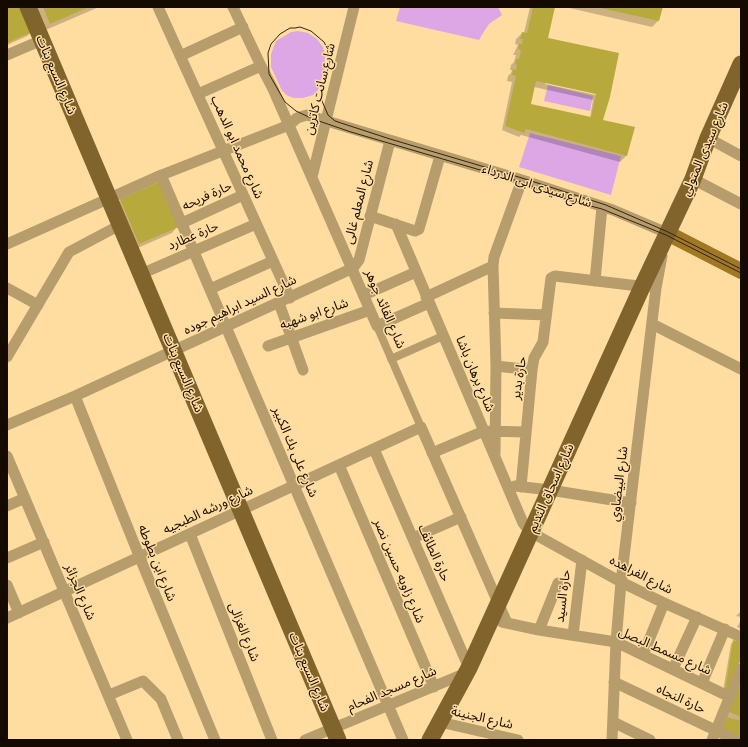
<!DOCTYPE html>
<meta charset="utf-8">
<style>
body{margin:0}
#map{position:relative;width:748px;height:747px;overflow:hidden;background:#ffdda1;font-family:Cabin,sans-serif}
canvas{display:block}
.frame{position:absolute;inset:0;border:8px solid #150a00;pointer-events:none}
</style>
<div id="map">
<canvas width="748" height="747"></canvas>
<div class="frame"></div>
</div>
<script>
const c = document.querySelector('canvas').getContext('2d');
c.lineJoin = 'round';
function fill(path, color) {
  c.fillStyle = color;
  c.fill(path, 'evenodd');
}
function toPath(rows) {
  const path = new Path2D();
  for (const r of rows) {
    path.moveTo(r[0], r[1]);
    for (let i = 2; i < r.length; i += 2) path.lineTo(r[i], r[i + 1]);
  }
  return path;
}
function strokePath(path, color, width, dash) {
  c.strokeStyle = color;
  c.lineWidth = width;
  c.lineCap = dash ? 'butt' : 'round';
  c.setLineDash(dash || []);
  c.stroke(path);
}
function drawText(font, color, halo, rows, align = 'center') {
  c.font = font + ' Cabin,"Noto Sans Arabic",sans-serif';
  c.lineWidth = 3;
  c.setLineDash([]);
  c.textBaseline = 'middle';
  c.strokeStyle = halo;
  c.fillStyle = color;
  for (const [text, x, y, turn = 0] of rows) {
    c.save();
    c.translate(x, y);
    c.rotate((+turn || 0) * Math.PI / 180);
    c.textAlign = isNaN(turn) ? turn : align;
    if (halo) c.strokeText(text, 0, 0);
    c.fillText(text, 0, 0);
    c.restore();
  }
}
fill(toPath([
 [400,7,498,7,502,15,489,24,483,33,479,40,396,21],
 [298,31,308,33,317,39,323,47,325,55,324,71,318,90,313,95,303,98,294,98,288,96,282,91,271,67,271,54,276,41,291,32],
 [548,85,593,96,590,111,544,101],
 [530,133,621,156,611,195,519,167]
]), '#dda7e5');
fill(toPath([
 [7,7,33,31,27,36,7,45],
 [31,7,99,7,41,32],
 [530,7,554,7,547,38,618,54,600,120,634,128,626,156,620,162,521,135,519,137,502,130,512,82,507,81,508,76,511,73,512,70,510,70,511,65,514,62,516,55,513,55,518,45,515,44,516,39,522,33,524,33],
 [546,82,598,93,596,95,545,84],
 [534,87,593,100,590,118,530,105],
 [565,7,661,7,658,21,652,27],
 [158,183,177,227,172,233,133,250,114,206,120,200],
 [741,611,741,617,736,616],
 [741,620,741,629,737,627],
 [733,642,741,643,741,656,729,689,723,691,731,644],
 [741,687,741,740,725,721,728,717,724,716]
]), '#0003');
fill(toPath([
 [7,7,24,7,34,31,7,43],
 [43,7,89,7,50,24],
 [533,7,555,7,548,38,619,53,610,97,603,120,635,127,627,156,526,129,524,133,505,126,516,76,512,75,513,69,516,70,517,65,515,64,516,59,519,59,521,50,518,49,519,44,522,44,523,39,520,39,522,32,527,33],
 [536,81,596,94,591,117,531,104],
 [596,7,663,7,659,21],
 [159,182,179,227,139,244,120,199],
 [733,640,741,642,741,659,729,689,725,689],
 [741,684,741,717,727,711],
 [727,717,741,721,741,738,722,728]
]), '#b8a93c');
strokePath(toPath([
 [377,326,421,427],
 [391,359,443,336]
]), '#b79c6c', 8);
strokePath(toPath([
 [158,7,290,298],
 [233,7,261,66,273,89,377,326,429,303],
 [7,55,42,40],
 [180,56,243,27],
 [198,94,261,66],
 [708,138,741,156],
 [161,175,403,740],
 [312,177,354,7],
 [693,179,741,204],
 [370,216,415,231,419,229,440,156],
 [182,223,243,195],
 [396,224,523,523,526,527,536,535,621,582,664,603,741,637],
 [7,244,159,176,289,125,297,118,307,115,522,180,613,210,667,233,666,239],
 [141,274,256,224],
 [595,281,602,207],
 [7,288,38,305],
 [210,289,273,261],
 [364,295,416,272],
 [426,297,493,266],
 [279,303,303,370],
 [494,313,546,315],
 [652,324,741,369],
 [268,346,370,310],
 [7,357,69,252,120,225],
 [496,366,532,370],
 [75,396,140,558,215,740],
 [7,425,75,396,353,268,359,260,390,141],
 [374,449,469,668],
 [432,453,484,431,526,432],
 [495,454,496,366,493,266,494,257,522,180],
 [7,456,127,740],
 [339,465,434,687],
 [515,486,550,490,631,503],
 [521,487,532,370,534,358,543,342,551,278,555,276,647,287],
 [7,506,25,498],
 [190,534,272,740],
 [413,538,461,517],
 [7,558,44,542],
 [7,585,19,613],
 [7,618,421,427,507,623],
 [502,622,539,630,616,642,730,697],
 [539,630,558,583],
 [573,635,582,560],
 [643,655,664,603],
 [673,669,697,617],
 [614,682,736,740],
 [702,683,725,629],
 [109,695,143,681,161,699,178,740],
 [440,722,518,740],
 [613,722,650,740],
 [305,740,466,673],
 [612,740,616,642,621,582,656,288,662,256],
 [712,740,741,669]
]), '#b79c6c', 11);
strokePath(toPath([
 [667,233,741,271]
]), '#a07825', 16);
strokePath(toPath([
 [28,7,338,740],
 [430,740,469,668,642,287,693,179,708,138,741,64]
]), '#81642c', 17);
strokePath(toPath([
 [741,269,668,232,606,205,522,178,390,139,335,121,328,115,322,101,322,93,330,61,327,48,324,42,311,31,300,27,295,28,290,28,280,34,271,44,268,53,269,74,285,102,296,111,313,119,351,132,521,182,572,201,602,209,666,235,741,273]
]), '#332514', 1);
drawText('13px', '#150a00', '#ffdda1', [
 ["شارع السبع بنات",56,75,67],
 ["شارع سانت كاترين",320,89,-76],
 ["شارع محمد ابو الدهب",237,147,66],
 ["شارع سيدى المتولي",705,149,-67],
 ["شارع سيدى ابى الدرداء",537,186,18],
 ["حارة فريحه",207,196,-24],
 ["شارع المعلم غالى",359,202,-76],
 ["حارة عطارد",193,236,-23],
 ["شارع السيد ابراهيم جوده",240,305,-25],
 ["شارع القائد جوهر",385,309,67],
 ["شارع ابو شهبه",314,314,-19],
 ["شارع السبع بنات",183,373,67],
 ["شارع برهان باشا",475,374,67],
 ["حارة بدير",519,378,-81],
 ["شارع على بك الكبير",295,452,67],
 ["شارع البيضاوي",619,484,-83],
 ["شارع اسحاق النديم",551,488,-66],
 ["شارع ورشه الطبجيه",208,510,-25],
 ["حارة الطائف",434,553,66],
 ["شارع ابن بطوطه",157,563,68],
 ["شارع زاويه حسين نصر",399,571,67],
 ["شارع الفراهده",641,575,27],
 ["شارع الجزائر",80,592,67],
 ["حارة السيد",563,596,-83],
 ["شارع الغزالى",244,632,68],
 ["شارع مسمط البصل",665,651,24],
 ["شارع السبع بنات",309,672,67],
 ["شارع مسجد الفحام",392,689,-23],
 ["حارة النجاه",681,699,25],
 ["شارع الجنينة",482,718,13]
]);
</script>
